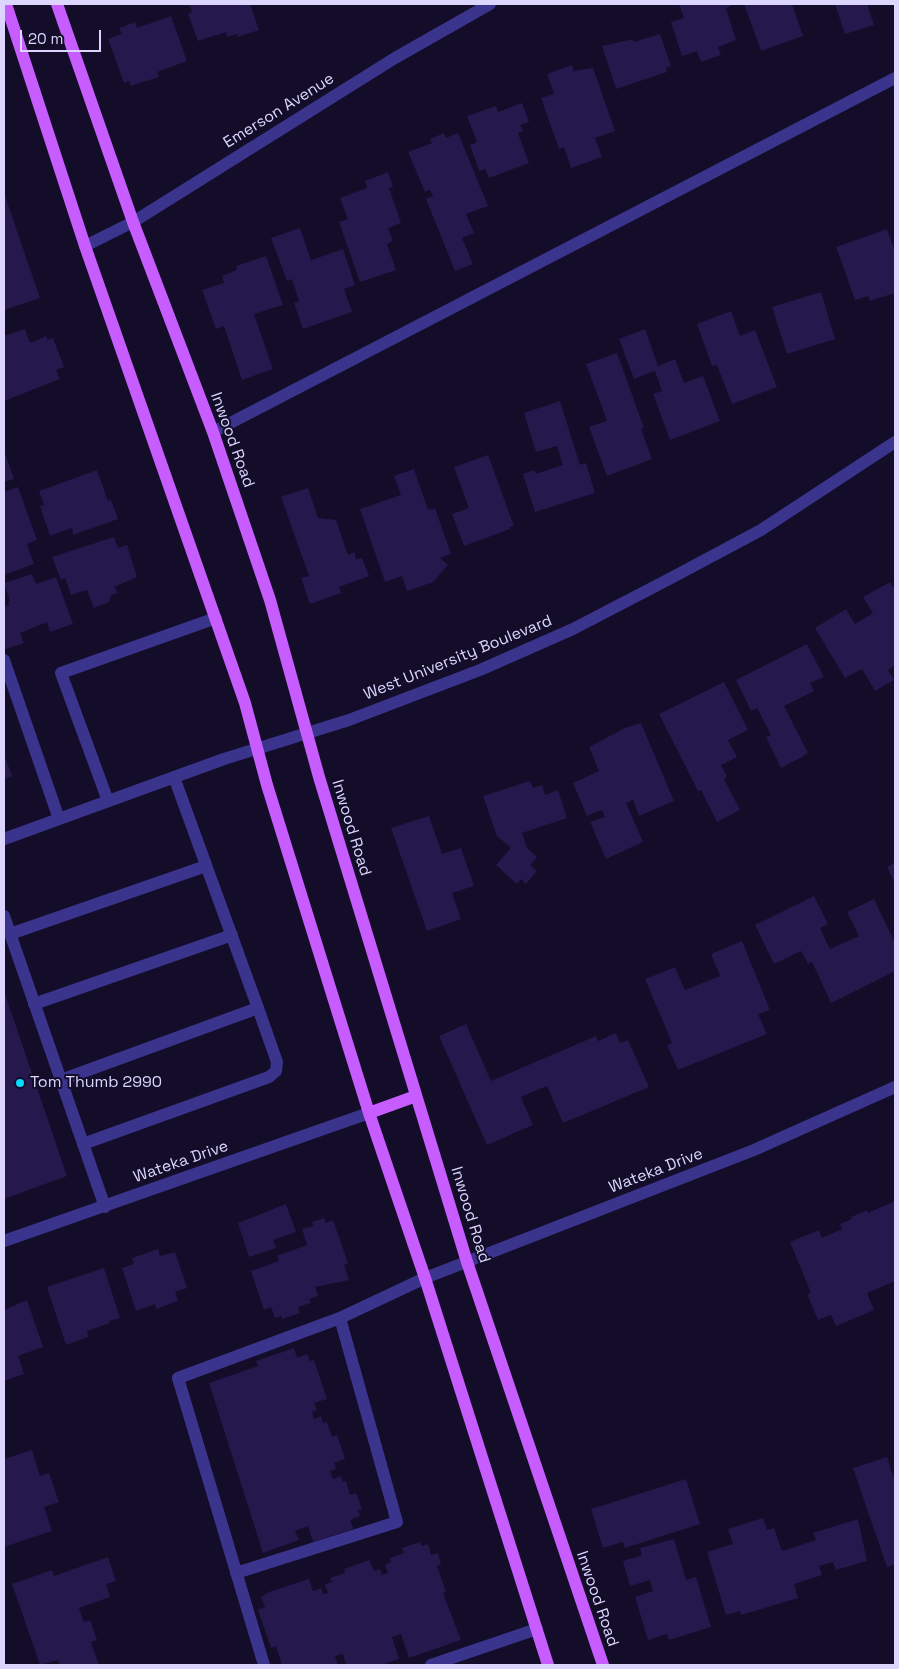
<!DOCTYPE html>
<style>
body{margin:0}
#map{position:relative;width:899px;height:1669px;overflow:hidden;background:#130d29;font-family:"Space Grotesk",sans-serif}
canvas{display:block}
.frame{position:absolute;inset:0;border:5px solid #dcd6ff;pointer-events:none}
.scale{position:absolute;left:20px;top:30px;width:81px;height:22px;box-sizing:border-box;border:2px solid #dcd6ff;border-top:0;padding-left:6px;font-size:15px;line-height:18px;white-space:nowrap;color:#dcd6ff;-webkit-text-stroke:4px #130d29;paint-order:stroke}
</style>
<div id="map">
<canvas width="899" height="1669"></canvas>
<div class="frame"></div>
<div class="scale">20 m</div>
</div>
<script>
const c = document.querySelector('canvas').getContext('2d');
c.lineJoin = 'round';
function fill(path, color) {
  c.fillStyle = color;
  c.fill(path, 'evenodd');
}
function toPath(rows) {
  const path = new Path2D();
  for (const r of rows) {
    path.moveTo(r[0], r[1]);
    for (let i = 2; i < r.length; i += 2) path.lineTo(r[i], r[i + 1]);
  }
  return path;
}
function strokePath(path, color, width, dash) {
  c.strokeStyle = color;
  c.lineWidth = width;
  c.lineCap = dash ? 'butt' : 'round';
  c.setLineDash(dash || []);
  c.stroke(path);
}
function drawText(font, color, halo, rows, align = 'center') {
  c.font = font + ' "Space Grotesk",sans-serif';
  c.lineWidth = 4;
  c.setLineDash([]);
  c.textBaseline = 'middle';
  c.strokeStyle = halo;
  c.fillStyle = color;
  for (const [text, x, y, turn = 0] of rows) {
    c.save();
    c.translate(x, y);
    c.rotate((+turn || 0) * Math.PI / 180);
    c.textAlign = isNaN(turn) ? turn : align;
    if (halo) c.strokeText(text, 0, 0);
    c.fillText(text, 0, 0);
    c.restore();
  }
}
fill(toPath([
 [189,4,250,4,259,30,238,37,237,34,227,37,226,32,198,41,188,14,192,12],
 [679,4,730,4,731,6,726,8,736,40,718,47,721,55,701,62,697,51,682,56,671,22,684,18],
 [744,4,792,4,803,36,761,51],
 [835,4,867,4,874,25,845,34],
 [171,16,187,61,157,72,159,77,131,86,129,81,124,83,108,39,122,34,119,28,135,22,137,28],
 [660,34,671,66,666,68,667,72,616,89,602,46,633,39,634,42],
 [572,65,574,71,593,68,615,131,595,138,602,157,571,168,564,147,559,149,541,98,554,94,547,74],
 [522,103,529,122,520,125,523,131,518,133,529,163,489,178,485,169,479,171,470,145,477,142,467,116,496,106,498,112],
 [444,133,446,138,458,133,488,206,466,214,474,233,462,238,473,264,455,271,426,199,433,196,430,190,425,192,408,152,432,143,430,139],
 [388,172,393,187,389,188,401,223,388,228,393,241,387,244,396,270,360,282,339,222,348,219,340,198,367,188,365,181],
 [4,193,40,298,4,310],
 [300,228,311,260,343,249,355,285,344,289,352,312,303,329,294,303,299,301,292,279,287,281,271,238],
 [887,229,895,252,895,293,870,301,868,296,855,300,836,247],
 [266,256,283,305,254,314,273,369,242,380,224,326,216,329,202,290,224,283,222,276,237,270,236,266],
 [821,292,835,339,787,354,772,307],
 [731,311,740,336,755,330,777,387,732,404,717,365,712,366,697,324],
 [25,329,30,343,46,336,48,340,53,338,64,367,56,370,60,379,4,401,4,336],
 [645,329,658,366,675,359,684,383,703,376,720,421,670,440,653,394,662,391,655,371,634,379,619,339],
 [617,353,644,428,641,429,652,459,607,476,589,427,607,421,586,364],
 [560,401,580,465,586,463,595,493,535,512,523,474,534,470,536,474,563,465,557,446,536,452,524,413],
 [4,450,14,479,4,482],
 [488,455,514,526,509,527,510,529,464,546,452,514,469,508,454,467],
 [414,469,428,510,435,508,451,554,440,558,448,565,433,582,407,591,402,576,385,582,360,509,401,495,394,476],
 [97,470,108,501,111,500,118,519,73,535,72,528,50,536,40,506,44,505,39,491],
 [18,487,37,540,27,544,34,564,4,575,4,492],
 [308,488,318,518,336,520,348,555,354,552,356,559,362,558,369,576,339,587,341,593,310,604,301,578,309,576,281,497],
 [114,537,118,548,127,545,137,577,114,587,118,593,111,595,109,602,94,608,87,590,71,595,65,578,61,580,52,557],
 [32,574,36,584,56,577,73,624,50,632,47,622,20,633,24,643,6,649,4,642,4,607,9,605,8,602,10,601,4,583],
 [890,582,895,590,895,665,888,670,894,680,875,691,862,669,845,678,815,628,846,609,855,624,873,613,863,597],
 [807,644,824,677,810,683,814,691,784,706,808,753,804,755,804,756,781,768,766,737,771,735,757,708,751,711,736,680],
 [724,682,748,730,728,740,737,757,721,765,727,777,724,779,740,810,717,822,701,790,698,791,659,714],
 [641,723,674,801,639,816,633,800,626,803,643,842,606,859,590,822,605,817,602,810,587,816,573,783,599,771,589,747,625,728],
 [4,754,12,776,4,779],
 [530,781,533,788,542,785,545,795,558,790,567,818,522,833,527,848,537,857,530,865,537,871,526,884,521,879,517,884,496,865,511,848,497,836,483,796],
 [429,816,442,854,461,848,474,886,452,893,461,919,427,931,391,828],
 [895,863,895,883,887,867],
 [814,896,828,924,820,928,830,949,859,936,847,912,874,899,895,943,895,971,831,1003,812,962,808,964,801,951,774,964,755,925],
 [742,941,770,1010,758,1014,767,1034,678,1070,667,1045,672,1043,645,979,675,967,685,990,720,976,711,954],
 [4,991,67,1176,4,1199],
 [466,1024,491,1081,596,1036,598,1041,616,1033,620,1043,628,1040,649,1087,563,1123,547,1086,521,1097,533,1125,487,1145,439,1036],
 [895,1201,895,1281,867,1293,874,1310,836,1326,831,1315,818,1320,807,1294,811,1293,790,1242,819,1230,822,1238,842,1229,840,1224,852,1219,851,1217,867,1210,868,1213],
 [286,1204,296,1232,273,1240,276,1248,249,1257,238,1223],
 [324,1218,326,1223,333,1220,348,1263,344,1265,349,1280,315,1287,318,1296,309,1299,311,1303,298,1307,300,1313,282,1319,281,1316,275,1318,271,1307,264,1310,251,1271,279,1261,277,1256,307,1245,302,1229,314,1226,312,1222],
 [158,1249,160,1256,175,1252,187,1288,175,1292,178,1301,156,1309,155,1304,136,1311,122,1268,134,1264,132,1258],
 [104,1268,120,1318,109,1321,110,1323,87,1331,88,1337,66,1345,47,1287],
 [27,1300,43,1347,18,1356,24,1374,4,1381,4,1310],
 [294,1348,297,1358,307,1354,310,1361,314,1360,327,1399,314,1403,317,1410,312,1412,314,1419,321,1416,323,1423,327,1422,332,1437,337,1435,345,1459,334,1463,336,1469,330,1471,333,1479,341,1476,343,1482,346,1481,350,1495,356,1493,362,1509,358,1510,360,1516,350,1520,353,1529,313,1542,308,1526,295,1531,299,1540,263,1553,209,1383,258,1366,256,1361],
 [32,1450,40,1476,49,1473,59,1502,44,1507,52,1531,4,1547,4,1459],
 [887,1457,895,1482,895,1564,887,1567,853,1468],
 [686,1479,700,1524,625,1548,623,1542,603,1548,591,1509],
 [763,1518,767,1530,774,1528,782,1551,816,1540,813,1533,858,1519,867,1561,836,1570,833,1562,819,1566,822,1575,794,1584,798,1598,741,1615,740,1611,726,1615,707,1552,733,1544,728,1529],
 [674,1539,686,1580,696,1577,711,1627,669,1640,667,1634,648,1640,635,1597,653,1591,650,1580,630,1586,623,1561,642,1555,640,1548],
 [420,1542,422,1546,428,1544,431,1555,438,1553,441,1564,437,1566,446,1592,443,1593,461,1640,409,1658,401,1634,392,1637,399,1659,381,1665,346,1665,343,1654,335,1656,338,1665,282,1665,276,1646,271,1648,258,1610,265,1607,261,1597,269,1592,309,1579,313,1591,321,1588,323,1594,328,1593,325,1584,332,1582,330,1578,345,1573,344,1569,369,1560,374,1571,380,1569,382,1575,388,1573,385,1565,391,1562,390,1558,404,1553,402,1548],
 [108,1557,116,1581,106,1584,110,1597,79,1608,84,1622,90,1620,97,1640,91,1642,99,1665,60,1665,58,1660,40,1665,12,1584,52,1570,54,1576]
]), '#24184c');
strokePath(toPath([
 [85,246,133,222,395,58,490,4],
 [213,432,895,78],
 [4,660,59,819],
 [108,801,61,673,216,618],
 [4,839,224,759,349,720,480,670,573,629,673,577,761,530,895,442],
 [4,916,105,1207],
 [10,934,206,866],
 [34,1004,232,935],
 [61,1080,258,1008],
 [83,1144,269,1077,276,1071,277,1062,258,1008,174,777],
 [4,1241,369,1113],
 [236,1573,397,1522,340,1318],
 [264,1665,178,1378,340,1318,425,1278,754,1150,895,1087],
 [431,1665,537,1629]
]), '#3a348d', 12);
strokePath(toPath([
 [6,4,85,246,245,703,267,785,369,1113,425,1278,548,1665],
 [57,4,133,222,213,432,270,600,319,777,467,1262,603,1665],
 [369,1113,416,1096]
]), '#c85dff', 12);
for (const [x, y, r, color] of [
 [20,1083,5,"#02ddff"]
]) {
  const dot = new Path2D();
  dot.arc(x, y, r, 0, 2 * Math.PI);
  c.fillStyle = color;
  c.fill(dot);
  strokePath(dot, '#130d29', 2);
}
drawText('16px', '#dcd6ff', '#130d29', [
 ["Emerson Avenue",279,111,-32],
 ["Inwood Road",232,440,70],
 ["West University Boulevard",458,658,-22],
 ["Inwood Road",351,828,73],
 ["Wateka Drive",181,1162,-19],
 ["Wateka Drive",656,1171,-21],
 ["Inwood Road",470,1215,73],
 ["Inwood Road",597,1599,71]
]);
drawText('16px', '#dcd6ff', '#130d29', [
 ["Tom Thumb 2990",30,1083]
], 'left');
</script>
